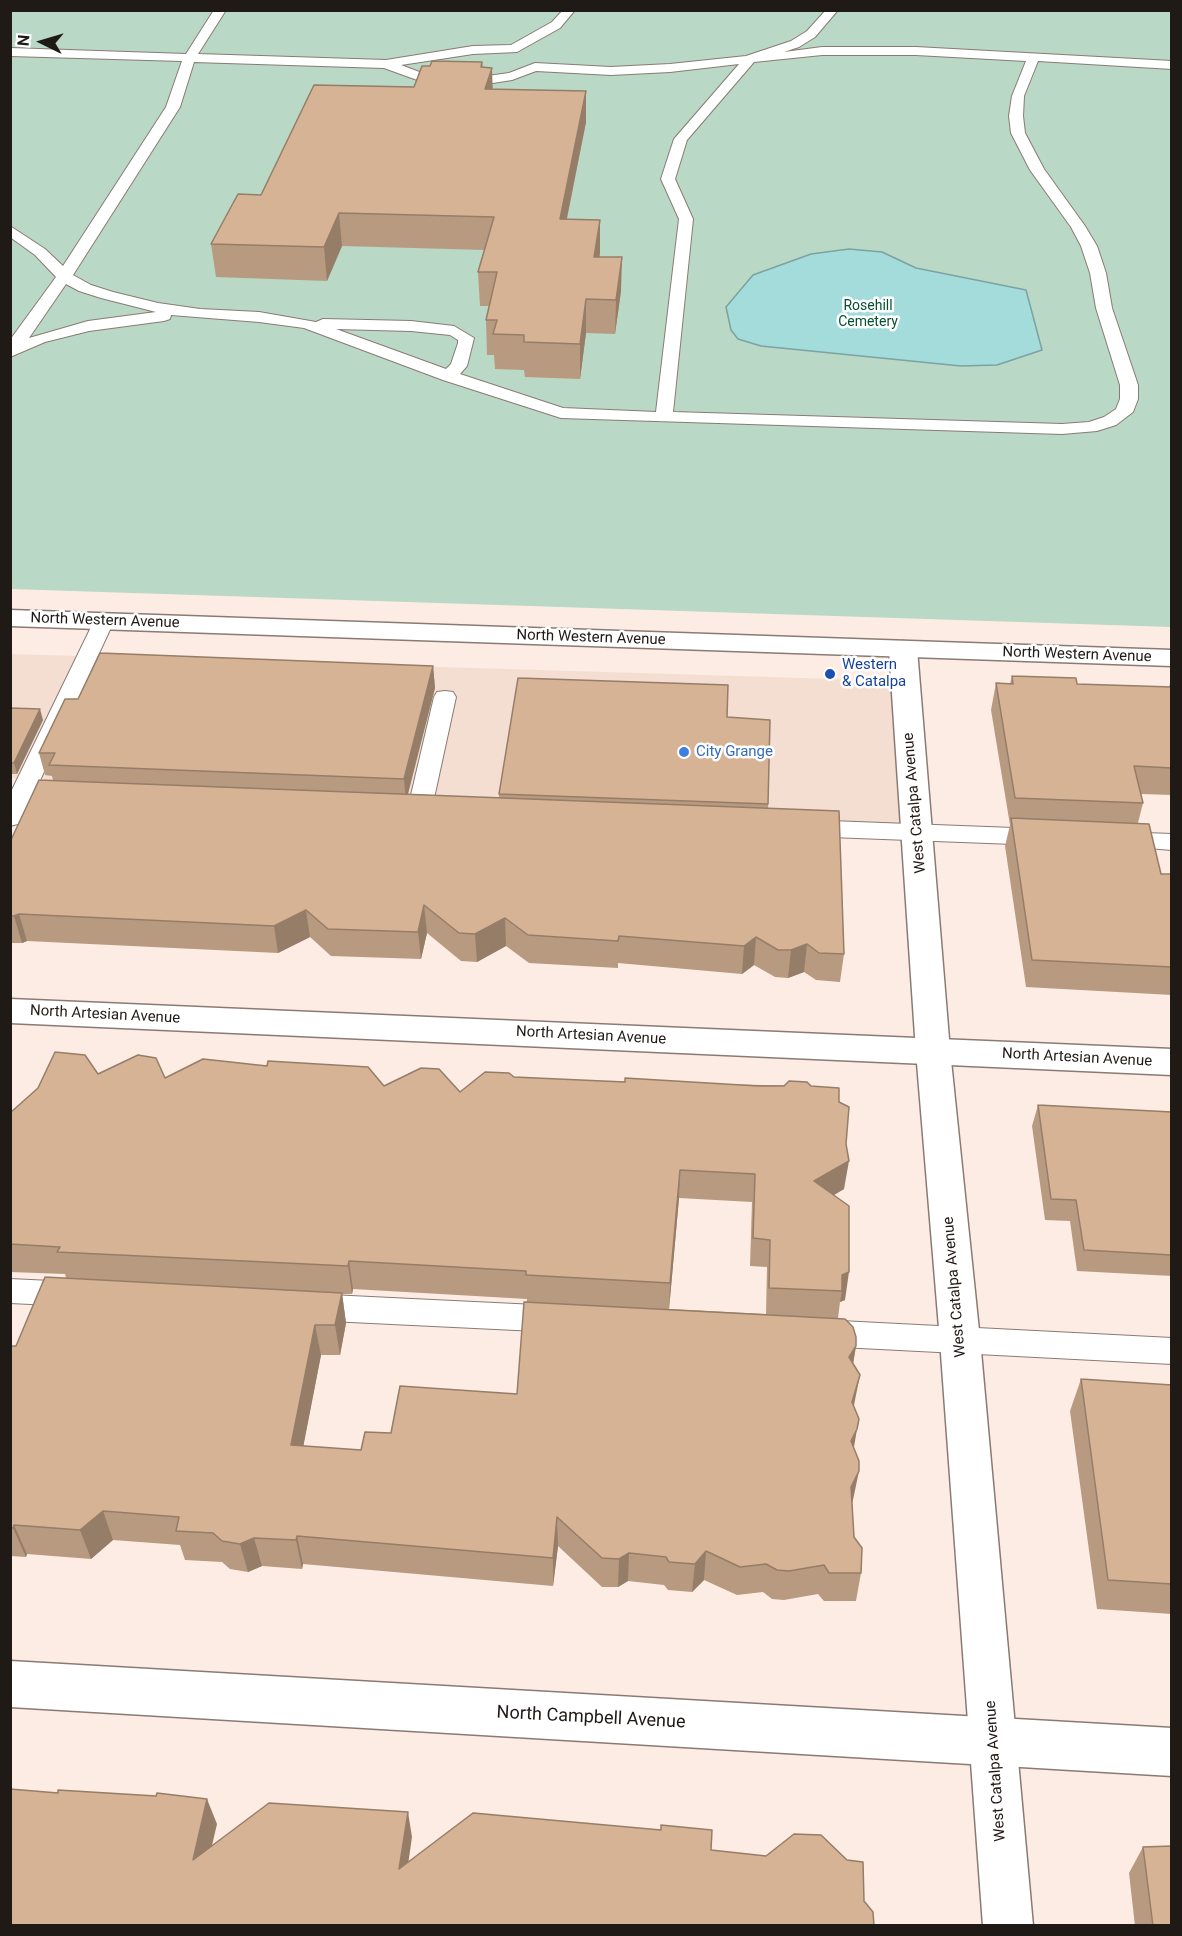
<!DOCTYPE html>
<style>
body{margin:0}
#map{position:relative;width:1182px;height:1936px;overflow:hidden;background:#fcece4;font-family:Roboto,sans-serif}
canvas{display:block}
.frame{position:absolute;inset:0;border:12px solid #201a17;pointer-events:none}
.north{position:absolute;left:12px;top:12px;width:60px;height:60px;-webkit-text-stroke:4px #fff;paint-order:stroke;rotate:275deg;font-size:16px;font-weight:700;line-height:24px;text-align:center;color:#201a17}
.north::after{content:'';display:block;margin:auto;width:21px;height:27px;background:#201a17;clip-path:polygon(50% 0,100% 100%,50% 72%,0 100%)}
</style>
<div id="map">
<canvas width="1182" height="1936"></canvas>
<div class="frame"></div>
<div class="north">N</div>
</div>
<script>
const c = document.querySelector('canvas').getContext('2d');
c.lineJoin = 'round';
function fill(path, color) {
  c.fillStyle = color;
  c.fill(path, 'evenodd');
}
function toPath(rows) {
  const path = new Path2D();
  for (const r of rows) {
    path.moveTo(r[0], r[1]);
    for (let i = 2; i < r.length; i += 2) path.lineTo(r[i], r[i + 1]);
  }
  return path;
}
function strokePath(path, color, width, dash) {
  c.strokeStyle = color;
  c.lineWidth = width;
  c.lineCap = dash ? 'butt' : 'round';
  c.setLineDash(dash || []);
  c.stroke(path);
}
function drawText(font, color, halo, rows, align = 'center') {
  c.font = font + ' Roboto,sans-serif';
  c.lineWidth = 5;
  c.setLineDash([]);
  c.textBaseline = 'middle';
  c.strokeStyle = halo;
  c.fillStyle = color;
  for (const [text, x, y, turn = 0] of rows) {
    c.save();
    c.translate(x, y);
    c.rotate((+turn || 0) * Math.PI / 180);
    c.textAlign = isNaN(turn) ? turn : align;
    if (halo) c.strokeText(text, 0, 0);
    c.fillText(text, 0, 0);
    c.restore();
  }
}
fill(toPath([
 [11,654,901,681,911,828,40,791,44,779,11,778]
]), '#f4ddd1');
fill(toPath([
 [11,11,1171,11,1171,627,11,589]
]), '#b9d8c5');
const water = toPath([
 [849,249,882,252,916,268,1026,290,1042,350,997,365,961,366,761,346,738,339,731,330,726,307,753,275,811,254,849,249]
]);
fill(water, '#a4dcdc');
strokePath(water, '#7ca2a1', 1.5);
const service = toPath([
 [214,10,226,10,198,54,386,60,473,46,511,45,552,22,563,10,575,10,560,28,517,52,473,54,401,65,422,73,480,77,509,73,535,63,611,67,670,64,746,56,791,41,807,31,826,10,838,10,815,37,799,47,784,52,822,47,916,47,1172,61,1172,69,1038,61,1024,96,1023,116,1025,133,1044,169,1085,226,1097,246,1106,273,1112,308,1138,385,1138,399,1133,412,1116,425,1097,431,1062,434,561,418,443,380,304,328,259,322,171,315,170,319,164,321,89,331,45,342,10,357,10,340,56,277,35,255,10,237,10,226,45,249,63,266,166,107,182,61,10,56,10,48,186,54,214,10],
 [822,55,916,55,1026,61,1012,96,1009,116,1011,133,1030,170,1071,227,1081,246,1090,273,1096,308,1120,385,1120,399,1116,409,1104,417,1089,422,1062,424,673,412,693,219,675,179,687,140,754,62,822,55],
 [194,62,384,68,420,81,480,85,512,80,536,71,611,75,670,72,739,64,674,139,661,179,679,219,656,412,563,408,460,374,467,366,474,338,454,326,411,321,323,319,316,322,259,312,200,309,158,303,113,292,91,285,73,275,180,107,194,62],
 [66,284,79,291,101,298,156,312,88,321,29,338,66,284],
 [336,329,411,331,450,335,458,340,458,343,451,364,446,369,336,329],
 [104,615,111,617,114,621,36,789,66,791,74,793,78,798,74,803,66,805,29,804,18,824,10,826,10,794,94,621,97,617,104,615],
 [445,691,453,692,456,697,431,812,427,817,419,819,411,817,407,812,434,697,437,692,445,691],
 [804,820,1040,829,1048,832,1052,837,1048,842,1040,845,804,836,796,833,792,828,796,823,804,820],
 [1119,832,1172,834,1172,850,1111,845,1107,840,1111,835,1119,832],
 [10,1279,72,1282,83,1285,87,1294,83,1303,72,1306,10,1303,10,1279],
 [309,1294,557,1306,568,1310,572,1319,568,1328,557,1332,309,1320,298,1316,294,1307,298,1298,309,1294],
 [821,1320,1172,1338,1172,1364,821,1346,810,1342,806,1333,810,1324,821,1320]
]);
const minor = toPath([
 [10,999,1172,1049,1172,1075,10,1023,10,999],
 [10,1661,1172,1728,1172,1776,10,1707,10,1661]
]);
const tertiary = toPath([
 [903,641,913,643,917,649,950,1051,980,1340,1033,1926,983,1926,940,1340,916,1051,889,649,893,643,903,641]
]);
const secondary = toPath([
 [10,610,1172,650,1172,666,10,626,10,610]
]);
strokePath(service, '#897b74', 2);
strokePath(minor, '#897b74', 3);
strokePath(tertiary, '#897b74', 3);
strokePath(secondary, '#897b74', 3);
fill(service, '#fff');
fill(minor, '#fff');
fill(tertiary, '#fff');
fill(secondary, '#fff');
fill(toPath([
 [482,62,483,67,492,68,492,89,586,91,586,122,567,219,600,253,599,257,621,291,615,334,586,333,580,379,525,377,524,370,495,369,494,355,487,355,486,320,489,306,480,306,478,272,485,250,342,246,327,281,216,277,211,244,261,195,414,87,430,66],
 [433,666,435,688,407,794,499,798,499,794,727,717,770,720,768,809,844,954,840,982,816,980,804,972,788,978,775,977,754,965,742,974,618,963,618,968,529,963,506,946,477,962,461,961,427,933,421,959,331,956,310,937,278,953,27,941,22,943,10,943,10,842,53,780,52,776,45,775,39,753,78,699],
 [1012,676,1077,684,1169,687,1170,683,1172,683,1172,795,1141,794,1143,803,1138,823,1161,874,1172,874,1172,995,1026,987,1005,846,1010,825,991,710,996,683,1010,684],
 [10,708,43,720,17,774,10,774],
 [98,1074,165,1078,384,1086,460,1092,514,1077,625,1082,811,1086,839,1102,846,1144,844,1189,834,1195,845,1300,840,1302,838,1318,856,1346,853,1364,854,1406,859,1419,853,1448,853,1500,852,1502,854,1537,861,1573,856,1601,824,1601,818,1594,784,1600,772,1599,763,1592,737,1595,704,1580,692,1592,668,1590,664,1585,628,1581,618,1587,602,1587,558,1546,553,1586,303,1564,302,1569,262,1566,248,1572,230,1569,222,1562,185,1560,180,1545,113,1540,91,1559,27,1554,26,1557,10,1556,10,1346,16,1346,66,1278,65,1274,10,1272,10,1113],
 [679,1198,752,1202,750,1266,767,1267,766,1314,669,1309],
 [353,1289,527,1299,517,1394,391,1433,361,1450,303,1446,321,1355,340,1355,346,1323,342,1294,352,1294],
 [1038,1105,1172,1112,1172,1276,1077,1271,1070,1221,1045,1220,1032,1126],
 [1081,1379,1172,1385,1172,1614,1097,1609,1070,1411],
 [1143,1847,1172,1926,1135,1926,1129,1873]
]), '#b89a80');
fill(toPath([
 [492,68,493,98,485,89],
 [586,91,586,122,560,252,560,219],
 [339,213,342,246,327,281,324,247],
 [600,220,600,253,594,290,594,257],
 [622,257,621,291,615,334,616,300],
 [586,299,586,333,580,379,580,344],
 [433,666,435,688,406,802,404,779],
 [40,709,43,720,17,774,14,763],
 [424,905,427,933,421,959,418,932],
 [306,910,310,937,278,953,274,926],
 [19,914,27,941,22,943,14,916],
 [505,918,506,946,477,962,475,934],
 [756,937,754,965,742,974,744,946],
 [807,944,804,972,788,978,791,950],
 [849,1161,844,1189,810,1209,814,1181],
 [680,1170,679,1198,669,1310,670,1283],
 [349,1261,353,1289,352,1294,348,1266],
 [849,1272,845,1300,840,1302,842,1291,842,1275],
 [342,1293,346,1323,340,1355,335,1325],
 [315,1325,321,1355,298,1474,291,1445],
 [856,1346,851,1376,849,1357],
 [860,1375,854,1405,847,1432,852,1402],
 [857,1429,852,1459,851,1441],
 [859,1471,853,1500,846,1517,851,1487],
 [103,1511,113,1540,91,1559,80,1530],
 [557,1517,558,1546,553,1586,553,1558],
 [14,1525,27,1554,26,1557,13,1528],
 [297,1536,303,1564,302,1569,296,1540],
 [254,1538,262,1566,248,1572,240,1544],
 [706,1551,704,1580,692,1592,695,1564],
 [629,1553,628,1581,618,1587,619,1559],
 [207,1799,217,1824,203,1884,193,1860],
 [408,1812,412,1837,404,1893,399,1869]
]), '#967d68');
const building = toPath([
 [432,61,482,62,481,67,492,68,485,89,586,91,560,219,600,220,594,257,622,257,616,300,586,299,580,344,524,342,524,335,493,334,497,320,486,320,497,272,478,272,494,217,339,213,324,247,211,244,238,194,261,195,314,85,414,87,422,66,430,66,432,61],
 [100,653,433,666,404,779,49,765,55,753,39,753,65,699,78,699,100,653],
 [1012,676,1076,678,1077,684,1172,687,1172,768,1134,766,1143,803,1015,798,996,683,1013,684,1012,676],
 [518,678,728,685,727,717,770,720,768,804,499,794,518,678],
 [10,708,40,709,14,763,10,763,10,708],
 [39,780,839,811,844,954,819,953,807,944,791,950,778,950,756,937,744,946,619,936,618,941,528,935,505,918,475,934,459,933,424,905,418,932,328,929,306,910,274,926,19,914,14,916,10,916,10,842,39,780],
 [1011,818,1149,824,1161,874,1172,874,1172,967,1032,960,1011,818],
 [55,1052,85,1055,98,1074,138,1055,156,1058,165,1078,203,1059,267,1066,268,1061,368,1067,384,1086,421,1068,439,1069,460,1092,485,1072,509,1073,514,1077,625,1082,625,1078,758,1086,784,1086,789,1081,807,1082,811,1086,839,1088,839,1102,849,1107,846,1144,849,1161,814,1181,849,1206,849,1272,842,1275,842,1291,769,1288,770,1240,753,1238,755,1174,680,1170,670,1283,526,1275,526,1271,349,1261,348,1266,57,1252,60,1247,10,1244,10,1113,38,1088,55,1052],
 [1038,1105,1172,1112,1172,1255,1084,1250,1076,1200,1051,1199,1038,1105],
 [45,1277,342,1293,335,1325,315,1325,291,1445,361,1450,365,1432,391,1433,400,1386,517,1394,524,1302,845,1319,853,1327,856,1337,856,1346,849,1357,860,1375,852,1402,859,1419,857,1429,851,1441,859,1461,859,1471,851,1487,854,1537,862,1548,861,1573,829,1573,824,1565,789,1571,777,1570,766,1564,740,1567,706,1551,695,1564,669,1562,666,1557,629,1553,619,1559,602,1558,557,1517,553,1558,297,1536,296,1540,254,1538,240,1544,222,1541,213,1533,176,1531,179,1517,103,1511,80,1530,14,1525,13,1528,10,1528,10,1346,16,1346,45,1277],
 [1081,1379,1172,1385,1172,1584,1108,1580,1081,1379],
 [10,1789,58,1793,58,1790,156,1796,157,1793,207,1799,193,1860,269,1803,408,1812,399,1869,473,1813,661,1830,661,1825,712,1830,711,1850,766,1856,794,1834,821,1835,847,1860,863,1862,864,1901,873,1912,874,1926,10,1926,10,1789],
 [1172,1846,1172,1926,1153,1926,1143,1847,1172,1846]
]);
fill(building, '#d6b395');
strokePath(building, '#967d68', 1.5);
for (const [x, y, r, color] of [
 [830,674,6,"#1a4fb4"],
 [684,752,6,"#3f7fe0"]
]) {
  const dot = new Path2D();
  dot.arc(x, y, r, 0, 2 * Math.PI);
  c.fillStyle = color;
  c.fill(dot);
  strokePath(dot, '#fff', 2);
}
drawText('14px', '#035131', '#fff', [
 ["Rosehill",868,306],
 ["Cemetery",868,322]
]);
drawText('15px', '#201a17', '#fff', [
 ["North Western Avenue",105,621,2],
 ["North Western Avenue",591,638,2],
 ["North Western Avenue",1077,655,2],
 ["West Catalpa Avenue",915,803,-95],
 ["North Artesian Avenue",105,1015,3],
 ["North Artesian Avenue",591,1036,3],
 ["North Artesian Avenue",1077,1058,3],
 ["West Catalpa Avenue",955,1287,-95],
 ["West Catalpa Avenue",996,1771,-94]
]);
drawText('15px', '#164399', '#fff', [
 ["Western",842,665],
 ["& Catalpa",842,682]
], 'left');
drawText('15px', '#366cbe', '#fff', [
 ["City Grange",696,752]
], 'left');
drawText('18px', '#201a17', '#fff', [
 ["North Campbell Avenue",591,1718,3]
]);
</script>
